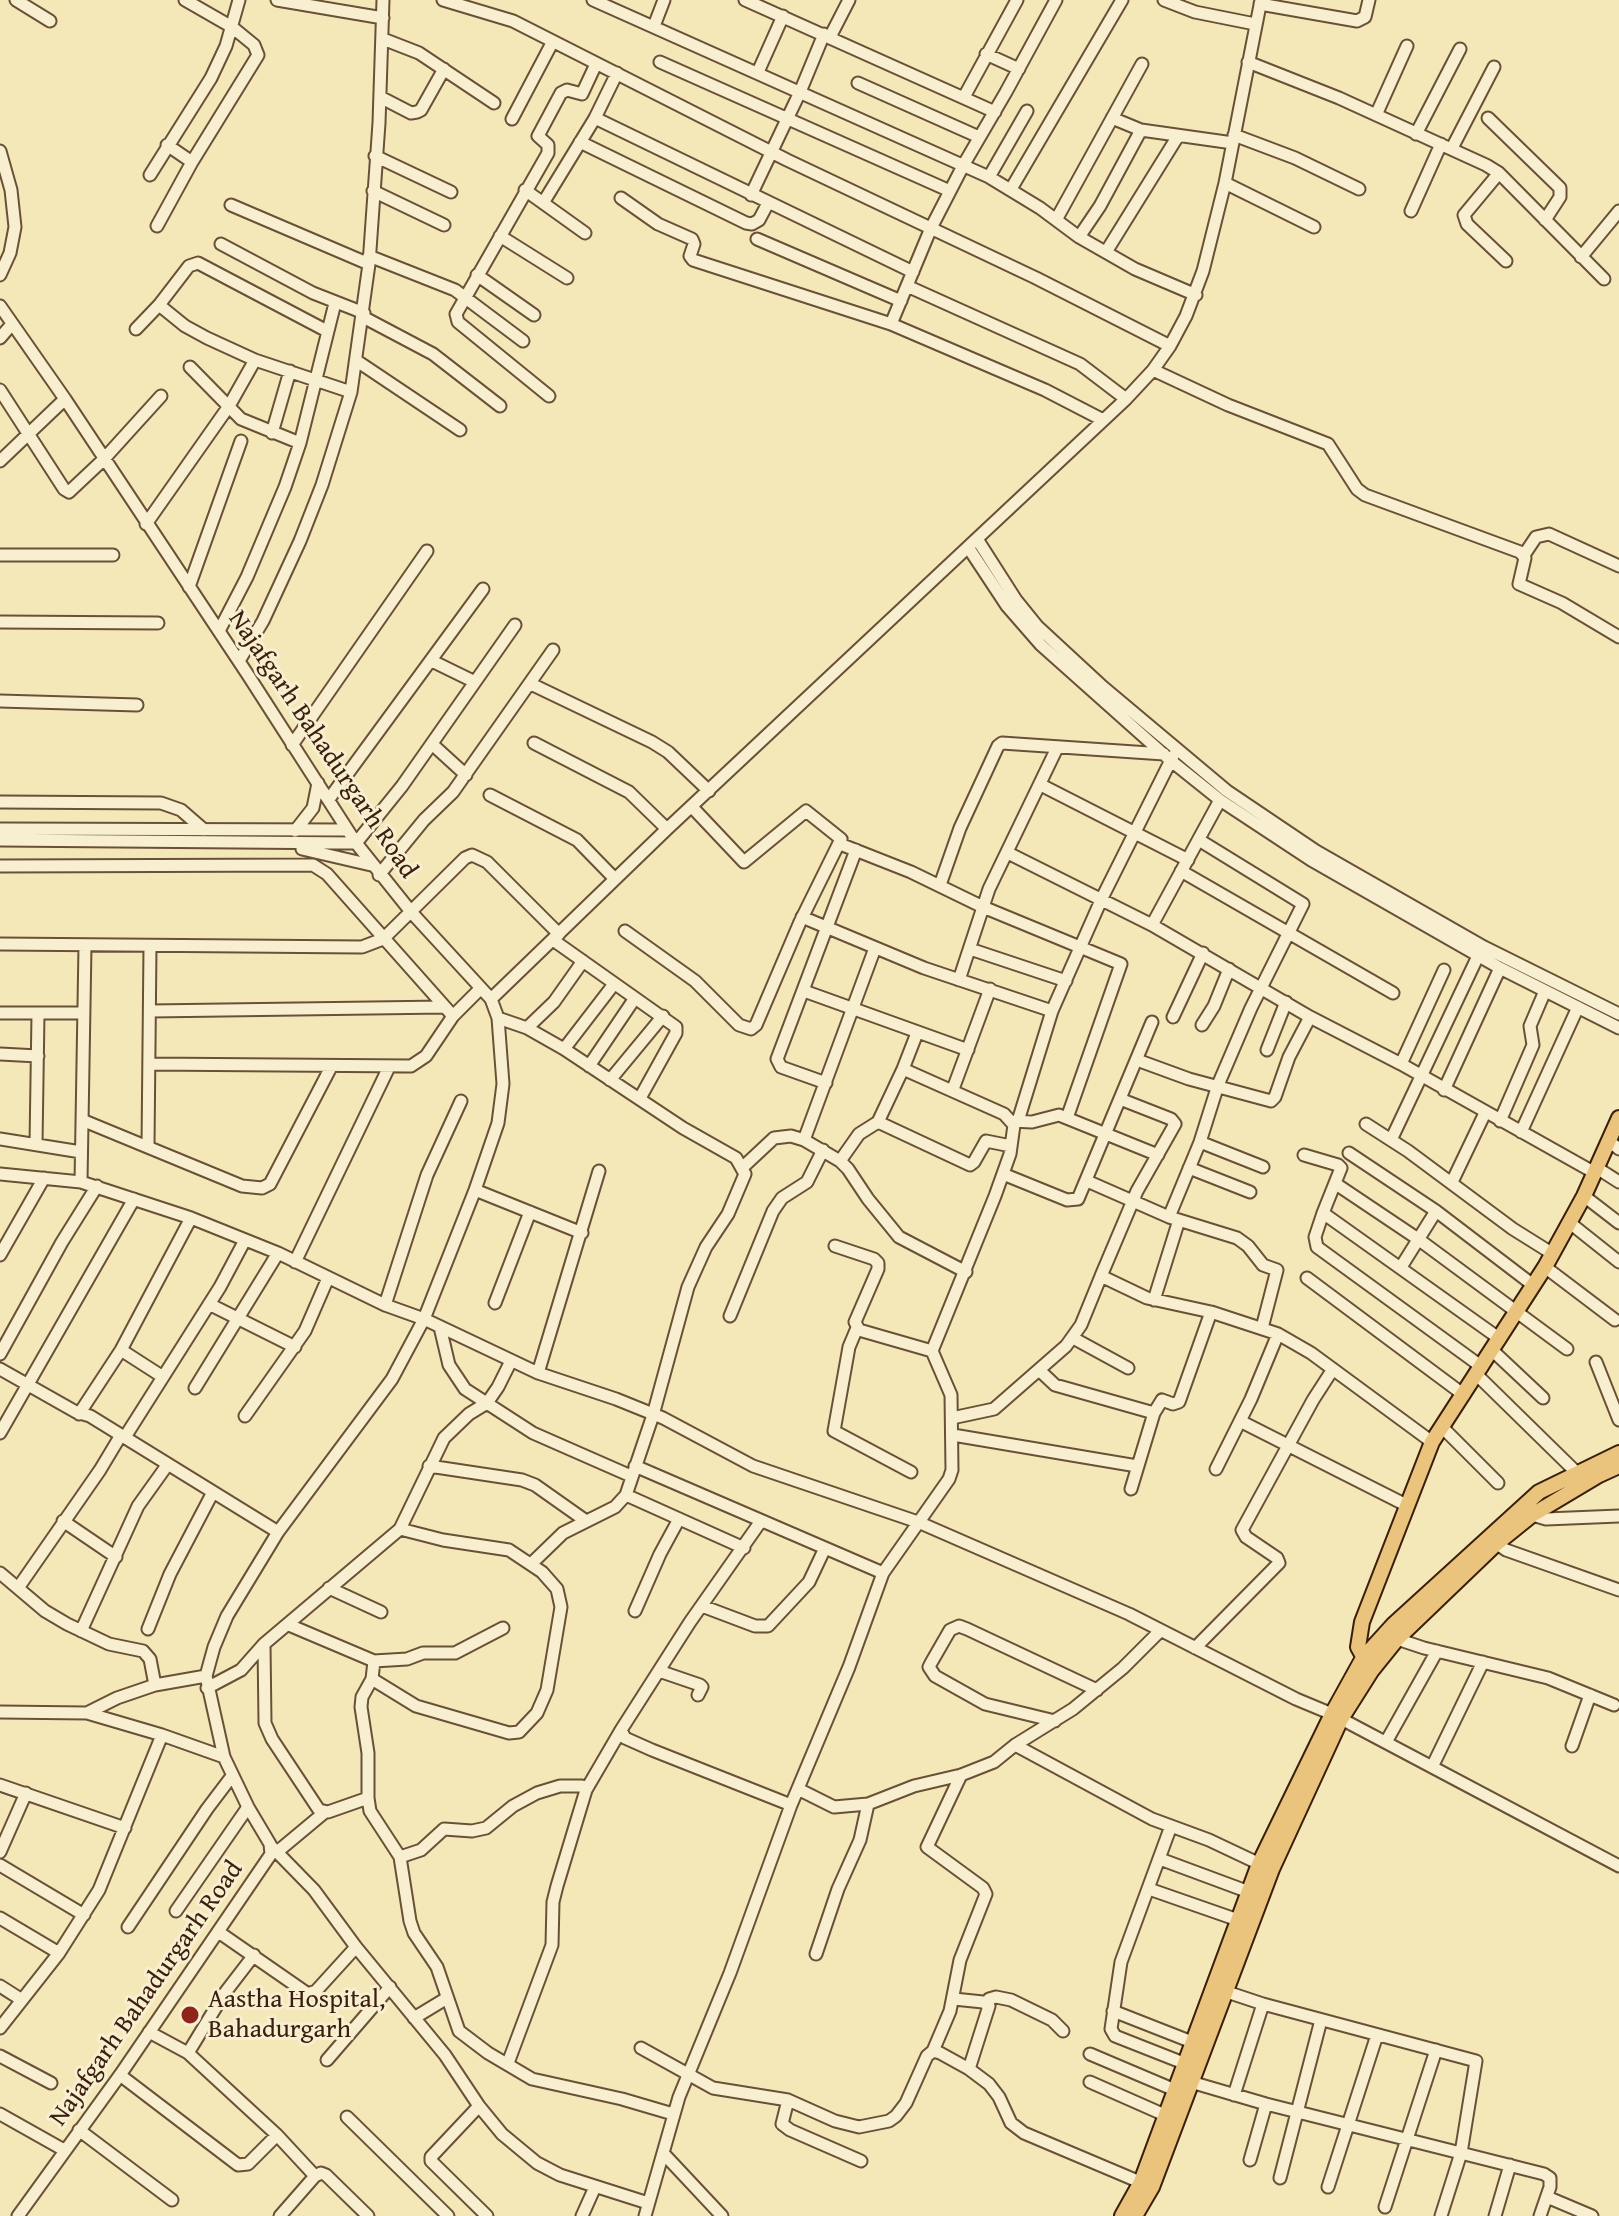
<!DOCTYPE html>
<style>
body{margin:0}
canvas{display:block;background:#f4e7b8}
</style>
<canvas width="1619" height="2216"></canvas>
<script>
const c = document.querySelector('canvas').getContext('2d');
c.lineJoin = 'round';
function toPath(rows) {
  const path = new Path2D();
  for (const r of rows) {
    path.moveTo(r[0], r[1]);
    for (let i = 2; i < r.length; i += 2) path.lineTo(r[i], r[i + 1]);
  }
  return path;
}
function strokePath(path, color, width, dash) {
  c.strokeStyle = color;
  c.lineWidth = width;
  c.lineCap = dash ? 'butt' : 'round';
  c.setLineDash(dash || []);
  c.stroke(path);
}
function drawText(font, color, halo, rows, align = 'center') {
  c.font = font + ' "Gentium Book Plus",serif';
  c.lineWidth = 6;
  c.setLineDash([]);
  c.textBaseline = 'middle';
  c.strokeStyle = halo;
  c.fillStyle = color;
  for (const [text, x, y, turn = 0] of rows) {
    c.save();
    c.translate(x, y);
    c.rotate((+turn || 0) * Math.PI / 180);
    c.textAlign = isNaN(turn) ? turn : align;
    if (halo) c.strokeText(text, 0, 0);
    c.fillText(text, 0, 0);
    c.restore();
  }
}
const minor = toPath([
 [16,0,50,21],
 [277,0,383,18],
 [443,0,513,21,787,160,1036,278,1170,346],
 [593,0,989,177,1040,208,1079,237,1135,269,1196,295],
 [745,0,995,112],
 [1164,0,1195,12,1255,24],
 [1260,4,1357,21,1365,17,1369,0],
 [654,26,664,0],
 [830,37,849,0],
 [383,39,419,53,494,103],
 [986,54,1019,69],
 [660,62,950,191],
 [1248,62,1339,98,1486,165,1499,173,1604,279],
 [758,72,783,16],
 [858,83,979,137],
 [380,97,411,113,417,112,421,110,444,69],
 [964,97,1017,0],
 [1376,115,1407,46],
 [595,118,913,272],
 [1112,118,1141,130,1233,143],
 [1488,118,1560,188,1560,197,1545,220],
 [512,119,552,43],
 [1416,134,1460,49],
 [1234,135,1295,158,1359,189],
 [580,142,746,223,752,224,759,220,768,203],
 [167,145,192,162],
 [1452,148,1494,67],
 [0,151,11,190,15,227,10,253,0,275],
 [375,156,451,192],
 [1499,173,1464,215,1467,224,1506,261],
 [150,175,211,78,226,46,239,0],
 [989,177,1027,111],
 [1225,183,1314,227],
 [1011,189,1122,0],
 [525,190,585,233],
 [373,191,444,225],
 [751,195,800,92,824,34],
 [621,198,658,224,692,239,694,244,690,256,693,260,891,324,1045,390,1103,420],
 [543,203,595,118,617,73],
 [231,205,369,264],
 [1411,211,1441,144],
 [1056,220,1142,64],
 [157,226,192,162,258,55,254,45,232,27,185,0],
 [500,236,567,278],
 [1079,237,1100,206,1141,130],
 [757,239,901,301],
 [221,244,313,293,364,313],
 [1106,252,1178,136],
 [369,256,455,290,523,341],
 [1581,257,1619,211],
 [477,275,534,315],
 [907,286,1080,364,1126,399],
 [159,305,185,326,207,338,255,360,351,392],
 [0,306,65,399,248,675,356,843,412,913,491,999,498,1018,503,1084,498,1123,475,1190,424,1319,392,1379,278,1532,227,1616,214,1647,206,1676,224,1757,248,1807,270,1844,271,1854,120,2075,18,2216],
 [363,317,433,354,500,406],
 [891,324,931,228,964,164,1006,92,1056,0],
 [136,329,159,305,189,266,198,263,327,331],
 [0,338,12,324],
 [357,361,460,430],
 [190,367,241,419,300,443],
 [1153,370,1228,405,1328,444,1357,489,1365,495,1520,552,1525,558,1519,584,1562,603,1619,637],
 [0,390,64,489,69,492,103,460,161,396],
 [549,396,458,322,456,314,548,153,548,145,538,136,561,93,567,90,582,94,596,64],
 [272,433,290,371],
 [0,461,65,399],
 [146,524,229,406,255,360],
 [977,539,1016,600,1037,626,1103,687,1227,791,1316,851,1484,947,1619,1014],
 [968,547,1007,606,1041,645,1170,760,1220,800,1311,860,1500,968,1619,1028],
 [0,555,113,555],
 [1524,555,1536,537,1549,534,1619,566],
 [189,587,241,441],
 [0,622,158,623],
 [219,631,247,577,285,487,300,443,335,303],
 [239,661,263,621,300,541,322,485,351,392,369,264,379,123,383,0],
 [432,661,475,682],
 [531,684,652,742,668,752,709,791],
 [0,701,137,705],
 [534,743,629,792,667,829],
 [432,744,466,775],
 [292,745,427,551],
 [1041,785,1188,860],
 [490,795,577,840,615,879],
 [329,799,483,589],
 [0,802,161,803,181,810,204,830],
 [0,829,347,830],
 [295,831,313,808,318,783],
 [0,840,356,843,402,786,515,625],
 [840,844,911,872,983,907,1121,964,1067,1118],
 [302,849,371,865],
 [1008,853,1152,925,1310,1017,1401,1064,1595,1173],
 [0,866,313,865,327,874,453,1016],
 [1181,871,1393,993],
 [379,875,424,820,453,792,553,650],
 [940,885,960,828,998,746,1002,743,1164,754],
 [802,917,924,968,1052,1011],
 [1152,925,1220,800],
 [625,931,695,981,739,1025,751,1029,756,1025,800,922,841,839,806,811,744,862,692,807],
 [553,940,676,1027,676,1033,640,1098],
 [0,944,362,947,383,939,465,858,472,855,487,862,559,934],
 [970,949,1066,981],
 [959,980,989,889,1057,748],
 [804,991,968,1050],
 [491,999,667,829,1126,399,1153,370,1170,346,1186,316,1203,271,1225,183,1261,0],
 [150,1011,445,1007],
 [0,1013,82,1013],
 [1173,1017,1203,953],
 [498,1018,527,1028,564,1049,683,1128,736,1158,745,1174,728,1214,706,1247,688,1287,653,1415,626,1495,615,1507,563,1533,531,1564],
 [1202,1025,1214,1006,1229,969],
 [527,1028,554,1002,583,961],
 [564,1049,614,984],
 [1267,1050,1286,1002],
 [0,1054,38,1056],
 [1137,1060,1189,1079,1271,1101,1275,1097,1289,1057,1310,1017],
 [149,1064,411,1066,426,1056,453,1016,481,988],
 [1401,1064,1444,970],
 [589,1066,635,998],
 [610,1080,663,1016],
 [826,1083,781,1067,777,1059,856,850],
 [953,1089,990,989],
 [1444,1090,1500,968],
 [82,1120,242,1186,262,1188,270,1184,331,1067],
 [1012,1121,1032,1122,1059,1115,1158,1155],
 [1018,1121,1052,1011,1102,898,1173,756],
 [1500,1121,1533,1045,1530,1026,1545,991],
 [878,1122,903,1069,917,1033],
 [1366,1124,1408,1151,1513,1229,1553,1254],
 [1521,1132,1578,1007],
 [0,1139,81,1152],
 [804,1140,875,948],
 [1391,1140,1478,956],
 [1609,1141,1619,1149],
 [1200,1142,1263,1167],
 [36,1144,38,1014],
 [148,1146,150,946],
 [1349,1153,1436,1211,1533,1285],
 [1304,1155,1338,1165,1341,1168,1323,1213,1315,1237,1317,1247,1482,1367],
 [840,1161,859,1134,878,1122,970,1165,974,1162,986,1141,1011,1146],
 [743,1167,774,1138,791,1136,804,1140,840,1161,848,1169,868,1199,899,1237,966,1272],
 [1189,1168,1250,1192],
 [1597,1168,1619,1182],
 [0,1174,81,1182,191,1218,278,1253,385,1305,424,1319,538,1373,616,1399,663,1418,753,1466,918,1522,1129,1614,1296,1699,1332,1714,1619,1866],
 [1003,1174,1067,1200,1078,1199,1152,1022],
 [1087,1181,1169,1217,1237,1238,1248,1246,1263,1265,1277,1270,1262,1328],
 [81,1182,85,946],
 [1452,1182,1485,1113],
 [1336,1184,1418,1239,1567,1349],
 [475,1190,582,1233],
 [1584,1196,1619,1223],
 [1323,1213,1500,1339],
 [1169,1217,1200,1142,1218,1085,1251,1008,1303,904,1199,840],
 [1570,1223,1619,1262],
 [835,1246,874,1259,878,1263,878,1269,855,1322,859,1330,932,1351],
 [0,1255,44,1178],
 [295,1262,389,1067],
 [1401,1267,1436,1211],
 [1545,1267,1615,1320],
 [1101,1276,1137,1191,1175,1124,1171,1119,1120,1099],
 [1307,1278,1464,1395],
 [1154,1300,1179,1220],
 [495,1303,530,1212],
 [209,1304,295,1347],
 [385,1305,427,1175,461,1101],
 [730,1316,773,1211,782,1198,807,1182,823,1150],
 [440,1327,449,1365,465,1389,533,1433,631,1476],
 [857,1328,849,1347,834,1431,911,1472],
 [1073,1338,1128,1368],
 [121,1350,163,1377],
 [1493,1351,1543,1398],
 [0,1354,62,1242,97,1186],
 [1596,1362,1619,1420],
 [0,1369,76,1412,90,1416,278,1532],
 [1039,1370,1055,1385,1154,1413],
 [538,1373,599,1171],
 [1477,1375,1576,1472],
 [195,1388,278,1253],
 [79,1414,121,1350,191,1218],
 [245,1416,305,1331,328,1278],
 [952,1418,994,1409,1066,1346,1081,1325,1101,1276,1147,1298,1211,1312,1278,1334,1311,1353,1432,1442],
 [1240,1421,1406,1505],
 [1442,1427,1498,1483],
 [0,1433,134,1199],
 [953,1435,1137,1466],
 [125,1437,220,1287,245,1240],
 [429,1466,522,1480,535,1485,586,1521],
 [635,1466,883,1573],
 [1216,1469,1251,1399,1278,1334],
 [1131,1489,1154,1413,1162,1400,1173,1404,1179,1402,1211,1312],
 [626,1495,744,1548],
 [1532,1515,1546,1519,1619,1516],
 [63,1521,116,1557],
 [761,1521,690,1622,621,1730,625,1738,652,1750,791,1805],
 [1490,1539,1506,1550,1619,1590],
 [0,1573,45,1611,67,1624,109,1644,143,1651,150,1659,155,1685],
 [18,1588,100,1470,121,1435],
 [329,1588,381,1612],
 [702,1606,755,1626,768,1626,809,1582,825,1548],
 [635,1611,660,1554,679,1519],
 [289,1625,374,1661,372,1679,362,1697,361,1707,368,1753,368,1798,370,1811,400,1857,410,1921,414,1933,437,1967,459,2031,488,2053,532,2079,622,2099,673,2114],
 [148,1629,170,1574,213,1492],
 [81,1631,138,1506,168,1464],
 [1397,1639,1424,1648,1548,1678,1614,1705],
 [264,1644,265,1723,272,1739,317,1807,319,1810,328,1812,368,1798],
 [1195,1648,1279,1563,1277,1558,1246,1537,1242,1530,1313,1400,1333,1369],
 [374,1661,407,1659,423,1653,455,1653,503,1628],
 [659,1671,700,1685,702,1687,698,1695],
 [372,1679,416,1706,509,1733,519,1732,537,1713,547,1690,561,1607,557,1589,542,1572,509,1550,443,1540,400,1529],
 [207,1688,241,1670,264,1644,400,1529,444,1438,469,1414,487,1403,498,1387,511,1361],
 [0,1712,87,1713,162,1735,224,1757],
 [87,1713,117,1698,155,1685,206,1676],
 [1055,1721,985,1704,935,1676,929,1667,931,1663,950,1630,959,1626,967,1629,1097,1690],
 [1386,1742,1437,1651],
 [1015,1745,1152,1819,1209,1840,1264,1866],
 [1572,1746,1590,1695],
 [1432,1767,1483,1662],
 [0,1785,125,1828],
 [798,1789,834,1807,868,1804],
 [586,1790,621,1730],
 [1171,1826,1121,1962,1111,2029,1115,2036,1186,2064],
 [272,1847,314,1890,356,1947,445,2055,479,2106,502,2134,537,2163,560,2175,648,2203],
 [0,1852,26,1793],
 [277,1852,325,1812],
 [400,1857,421,1850,444,1829,472,1831,486,1828,513,1806,537,1793,560,1786,582,1786,586,1790,557,1886,553,1902,552,1945,508,2063],
 [1160,1859,1249,1892],
 [0,1865,84,1915],
 [1149,1889,1238,1920],
 [176,1911,248,1807],
 [0,1918,59,1953],
 [128,1927,207,1809,232,1776],
 [220,1933,308,1994,316,1991,356,1947],
 [816,1954,838,1889,860,1840,868,1804,914,1786,961,1775,994,1762,1015,1745,1073,1709,1123,1668,1160,1631],
 [0,1986,22,2000],
 [1218,1989,1263,2004,1476,2061,1461,2153,1441,2216],
 [954,1999,983,2002,989,2006,969,2069],
 [987,2004,989,1999,996,1997,1011,2000,1052,2020,1063,2031],
 [1113,2011,1192,2042],
 [414,2018,447,1998],
 [0,2028,59,1953,99,1890,162,1735],
 [149,2032,188,2053,277,2135,315,2176,321,2173,326,2175,368,2216],
 [641,2048,713,2088,788,2100,835,2121,859,2127,889,2121,896,2116,906,2103,927,2056,933,2051,940,2053,969,2069,989,2084,999,2097,1011,2123,1024,2133,1147,2185],
 [933,2051,950,2011,960,1960,986,1894,983,1888,927,1847,961,1775],
 [188,2053,224,1994,254,1955],
 [1090,2054,1182,2093],
 [0,2056,51,2083],
 [327,2060,390,1987],
 [120,2075,238,2165,248,2164,277,2135],
 [1184,2080,1266,2104,1544,2174,1550,2178,1550,2187,1540,2216],
 [1090,2082,1167,2116],
 [1234,2095,1263,2004],
 [788,2100,782,2124,790,2130,861,2161],
 [479,2106,431,2157,431,2161,487,2216],
 [0,2114,64,2150],
 [347,2117,448,2216],
 [79,2130,172,2200],
 [663,2153,722,2216],
 [1250,2160,1266,2104],
 [1280,2178,1321,2020],
 [1328,2187,1377,2035],
 [1547,2197,1592,2216],
 [1385,2207,1436,2050],
 [280,2216,315,2176],
 [582,2216,595,2187],
 [645,2216,679,2097,730,1973,791,1805,849,1667,883,1573,949,1479,952,1470,951,1395,932,1351,995,1196,1010,1154,1014,1125,1004,1114,903,1069],
 [1495,2216,1510,2165]
]);
const major = toPath([
 [1367,1663,1358,1647,1362,1622,1432,1442,1545,1267,1584,1196,1619,1118],
 [1122,2216,1141,2182,1259,1864,1332,1714,1363,1658,1393,1625,1539,1492,1619,1453],
 [1135,2216,1152,2187,1272,1869,1341,1719,1372,1670,1397,1639,1496,1544,1532,1515,1599,1475,1619,1466]
]);
strokePath(minor, '#695138', 15);
strokePath(major, '#3b1f0e', 18);
strokePath(minor, '#f8efd1', 11);
strokePath(major, '#eac47c', 14);
for (const [x, y, r, color] of [
 [190,2015,10,"#8f2418"]
]) {
  const dot = new Path2D();
  dot.arc(x, y, r, 0, 2 * Math.PI);
  c.fillStyle = color;
  c.fill(dot);
  strokePath(dot, '#f8efd1', 3);
}
drawText('26px', '#3b1f0e', '#f8efd1', [
 ["Najafgarh Bahadurgarh Road",322,745,56],
 ["Najafgarh Bahadurgarh Road",147,1994,-55]
]);
drawText('26px', '#3b1f0e', '#f8efd1', [
 ["Aastha Hospital,",208,2000],
 ["Bahadurgarh",208,2030]
], 'left');
</script>
